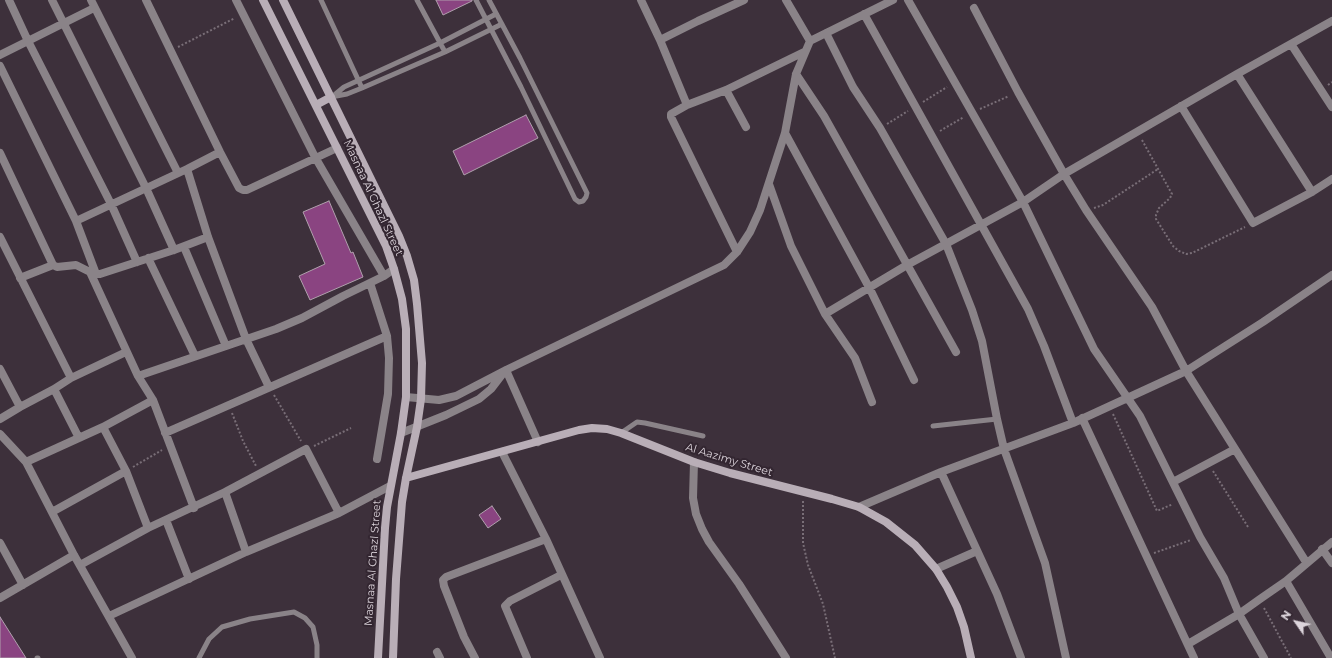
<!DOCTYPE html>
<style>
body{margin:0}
#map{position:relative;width:1332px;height:658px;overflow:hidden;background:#3d303b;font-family:Montserrat,sans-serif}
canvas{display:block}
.north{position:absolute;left:1276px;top:602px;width:40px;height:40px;-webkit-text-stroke:3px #332631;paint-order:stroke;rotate:304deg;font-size:11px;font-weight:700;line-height:16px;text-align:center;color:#ddd5dc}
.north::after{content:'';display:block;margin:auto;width:14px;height:18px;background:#ddd5dc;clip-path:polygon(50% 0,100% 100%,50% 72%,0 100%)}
</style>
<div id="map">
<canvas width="1332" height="658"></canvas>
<div class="north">N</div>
</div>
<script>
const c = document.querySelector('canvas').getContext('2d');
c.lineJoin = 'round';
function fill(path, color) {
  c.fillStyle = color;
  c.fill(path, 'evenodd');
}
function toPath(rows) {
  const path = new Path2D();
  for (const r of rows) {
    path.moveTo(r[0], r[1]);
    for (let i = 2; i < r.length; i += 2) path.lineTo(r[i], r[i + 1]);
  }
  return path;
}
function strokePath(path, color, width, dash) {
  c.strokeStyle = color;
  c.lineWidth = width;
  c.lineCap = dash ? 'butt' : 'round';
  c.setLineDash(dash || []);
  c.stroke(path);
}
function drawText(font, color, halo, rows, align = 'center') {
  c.font = font + ' Montserrat,sans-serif';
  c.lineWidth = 4;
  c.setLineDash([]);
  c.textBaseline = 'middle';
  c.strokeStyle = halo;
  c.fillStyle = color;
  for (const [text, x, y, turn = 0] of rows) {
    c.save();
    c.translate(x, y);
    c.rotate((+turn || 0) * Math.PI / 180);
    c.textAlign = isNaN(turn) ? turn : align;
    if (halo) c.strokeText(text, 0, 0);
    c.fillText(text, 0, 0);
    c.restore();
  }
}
const building = toPath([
 [436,0,472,0,472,1,443,15,436,0],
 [526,115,538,138,464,175,453,151,526,115],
 [329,201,351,253,353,252,363,277,310,300,299,276,325,264,303,212,329,201],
 [492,506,501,519,488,528,479,515,492,506],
 [0,617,26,658,0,658,0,617]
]);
fill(building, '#8a4481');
strokePath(building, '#b0a0ad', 1);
strokePath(toPath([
 [178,47,235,18],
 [1328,85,1332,82],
 [923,102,947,87],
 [980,109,1009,96],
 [887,124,908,111],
 [940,131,964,117],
 [1142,140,1172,194,1170,198,1159,208,1156,215,1156,219,1173,246,1179,251,1186,254,1192,253,1245,227],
 [1094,208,1103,205,1158,169],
 [274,395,301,441],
 [232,413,243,441,256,466],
 [1113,414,1157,511,1173,504],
 [314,446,351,428],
 [133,467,162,450],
 [1213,471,1248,527],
 [803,501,803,543,808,565,823,604,835,658],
 [1154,553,1191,540],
 [1264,608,1291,658]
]), '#796e77', 2, [2, 2]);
strokePath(toPath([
 [321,0,362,88],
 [417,0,445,52],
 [476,0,521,87,575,199,579,202,583,201,586,197,587,193,520,58,489,0],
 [331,97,347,94,362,88,445,52,502,24],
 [332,97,344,87,440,43,496,14],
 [933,426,997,419],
 [621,433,637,422,645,423,703,436],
 [37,658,38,658],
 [199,658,209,639,222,627,250,619,294,612,305,618,313,627,317,645,317,658]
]), '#8a8388', 5);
strokePath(toPath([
 [9,0,28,41,111,204,137,262],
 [52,0,146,188,174,250],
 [91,0,178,173],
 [146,0,220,152,239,188,243,190,247,190,337,148],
 [236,0,315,157,384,276],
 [641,0,660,40,687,105],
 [786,0,810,41],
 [908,0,1023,202,1094,349,1140,416,1200,537,1224,578,1239,614,1264,658],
 [974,8,1018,92,1064,174,1086,210,1152,307,1186,371,1306,562],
 [864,14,1028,309,1044,346,1073,423],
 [826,33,853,87,880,128,946,244,972,310,982,341,997,419,1004,449,1045,563,1066,658],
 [660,40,698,21,744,0],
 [1291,44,1332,107],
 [0,55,94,8],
 [0,66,76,221,96,274],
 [796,74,824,116,956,352],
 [1237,74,1312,192],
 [726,90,746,127],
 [1181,106,1253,223,1312,192,1332,179],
 [785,133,870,289,914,380],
 [0,153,53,265],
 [187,169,208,237,246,339,269,387],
 [769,184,791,246,825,314,855,358,872,402],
 [76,221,187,169,220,152],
 [0,237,71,378],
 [184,247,226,346],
 [737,252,671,117,671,114,687,105,726,90,804,52],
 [148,258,195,356],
 [90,272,138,376,153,400,194,508],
 [20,278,53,265,57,267,76,265,90,272,96,274,100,274,174,250,208,237],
 [370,283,387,336,389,358,388,394,377,459],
 [825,314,907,265,1023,202,1064,174,1237,74,1332,21],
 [0,369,20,407],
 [506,370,538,442],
 [138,376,276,329,302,318,343,296,384,276,394,269],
 [54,389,79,438],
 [406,397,439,400,456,396,506,370,724,265,737,252,750,232,760,210,785,133,796,74,810,41,893,0],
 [1082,418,1194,658],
 [0,419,20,407,54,389,71,378,126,352],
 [103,427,126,471,148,528],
 [165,433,387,336],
 [401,433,446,415,479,399,491,389,504,372],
 [0,434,26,462,74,555,132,658],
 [502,452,546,539,600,658],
 [26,462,103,427,153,400],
 [694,462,693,498,696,514,702,529,709,542,739,584,786,658],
 [941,472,997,594,1021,658],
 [1173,482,1235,449],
 [225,492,246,552],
 [859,507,941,472,1073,423,1186,371,1263,322,1332,275],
 [52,512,126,471],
 [166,520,189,579],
 [0,543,23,585],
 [1322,549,1332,563],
 [80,565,148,528,225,492,306,449,339,513],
 [936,569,977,551],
 [1286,581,1331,658],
 [0,598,74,555],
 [109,616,246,552,339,513,390,486],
 [1188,644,1239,614,1260,599,1286,581,1332,542],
 [437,652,440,658],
 [475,658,464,637,444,586,443,580,446,577,546,539],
 [527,658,505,606,510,601,561,575]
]), '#8a8388', 8);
strokePath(toPath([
 [263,0,386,246,394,269,402,299,406,329,406,397,401,433,387,507,385,528,378,658],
 [283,0,399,236,407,256,414,280,417,304,422,363,421,399,417,427,406,478,402,502,396,579,393,658],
 [316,105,331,97],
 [406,478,579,430,592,428,607,429,621,433,694,462,730,473,832,499,859,507,886,522,915,545,936,569,947,587,957,607,964,627,971,658]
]), '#b9aeb7', 8);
drawText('11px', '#ddd5dc', '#332631', [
 ["Masnaa Al Ghazl Street",373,198,65],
 ["Al Aazimy Street",729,460,17],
 ["Masnaa Al Ghazl Street",373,563,-86]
]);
</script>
